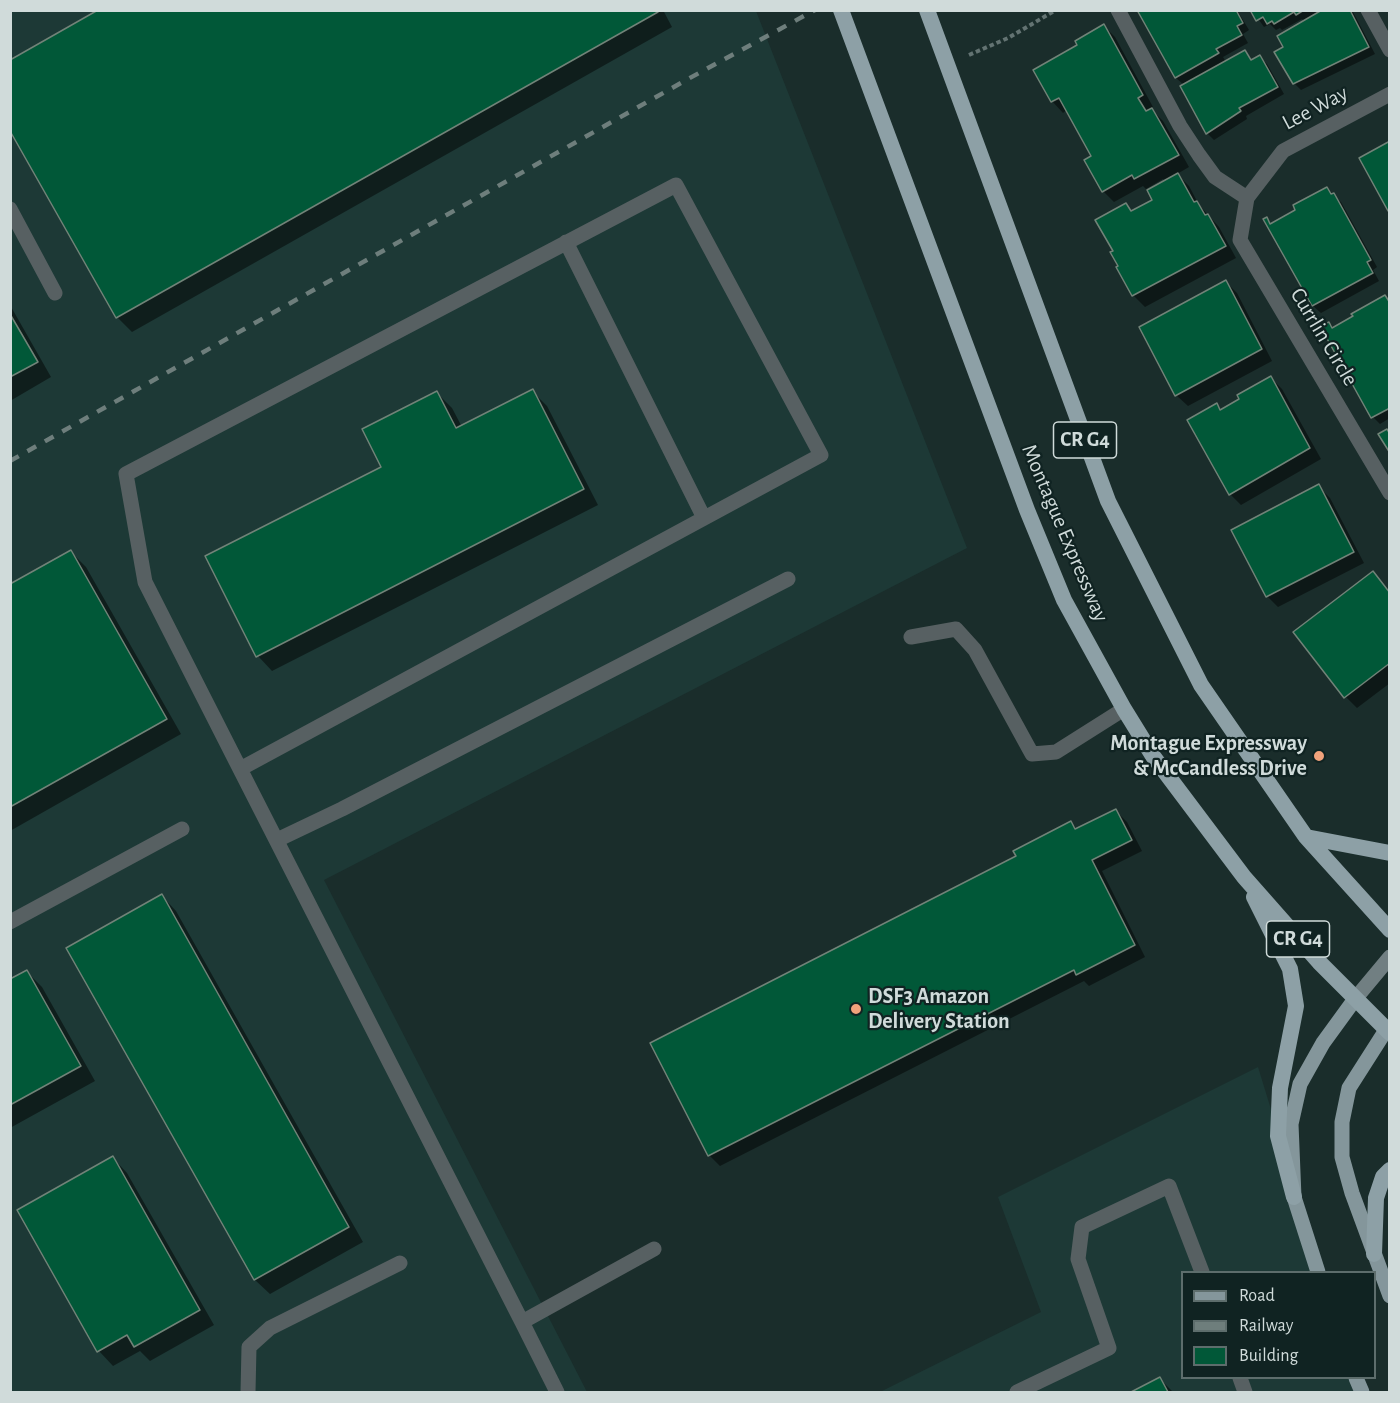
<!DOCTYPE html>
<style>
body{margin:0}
#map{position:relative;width:1400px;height:1403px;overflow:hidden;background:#1a2d2b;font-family:"Alegreya Sans",sans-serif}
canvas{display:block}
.frame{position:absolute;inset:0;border:12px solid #d0dbda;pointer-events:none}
.legend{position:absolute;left:1181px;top:1271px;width:195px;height:108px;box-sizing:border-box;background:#102322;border:2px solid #5d6d6c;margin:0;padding:8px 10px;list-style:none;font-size:18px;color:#d0dbda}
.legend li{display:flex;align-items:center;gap:12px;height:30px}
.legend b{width:30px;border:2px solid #5d6d6c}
</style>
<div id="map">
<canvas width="1400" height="1403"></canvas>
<div class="frame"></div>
<ul class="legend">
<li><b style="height:8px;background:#84969b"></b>Road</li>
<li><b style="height:8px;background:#6e7e7c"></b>Railway</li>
<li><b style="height:16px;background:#015838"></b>Building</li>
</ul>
</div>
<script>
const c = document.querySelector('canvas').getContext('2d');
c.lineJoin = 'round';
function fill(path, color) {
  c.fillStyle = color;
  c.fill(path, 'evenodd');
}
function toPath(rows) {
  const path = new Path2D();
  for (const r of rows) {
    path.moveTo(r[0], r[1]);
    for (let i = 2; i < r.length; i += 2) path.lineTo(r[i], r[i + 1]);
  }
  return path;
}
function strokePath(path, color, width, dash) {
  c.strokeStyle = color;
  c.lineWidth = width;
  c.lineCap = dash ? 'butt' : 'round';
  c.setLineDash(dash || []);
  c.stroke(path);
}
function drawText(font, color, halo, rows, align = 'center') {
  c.font = font + ' "Alegreya Sans",sans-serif';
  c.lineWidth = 4.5;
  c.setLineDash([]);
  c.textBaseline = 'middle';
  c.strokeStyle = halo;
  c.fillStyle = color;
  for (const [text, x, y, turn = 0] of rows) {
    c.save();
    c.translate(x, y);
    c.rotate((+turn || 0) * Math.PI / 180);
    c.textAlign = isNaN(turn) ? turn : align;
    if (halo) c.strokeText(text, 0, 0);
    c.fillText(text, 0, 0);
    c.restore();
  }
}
fill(toPath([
 [10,11,756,11,967,548,324,880,587,1392,11,1392],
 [1258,1067,1321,1272,1182,1272,1182,1378,1354,1378,1358,1392,880,1392,1041,1312,998,1197]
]), '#1d3936');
fill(toPath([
 [101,10,663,10,672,27,132,332,117,317],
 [1138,10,1237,10,1249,30,1243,34,1248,43,1223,57,1226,62,1245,51,1253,61,1260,57,1267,64,1284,94,1246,116,1247,119,1214,140,1207,133,1184,85,1176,78],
 [1252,10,1352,10,1375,54,1301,90,1294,83,1285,48,1305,22,1302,19,1282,30,1280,28,1276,30,1270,24,1264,27],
 [1104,26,1115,37,1153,107,1150,108,1163,121,1189,167,1177,174,1189,186,1199,205,1219,227,1236,258,1145,307,1133,295,1118,268,1120,267,1115,252,1126,205,1133,212,1154,200,1166,182,1163,179,1146,189,1143,186,1114,202,1103,191,1093,156,1067,110,1063,113,1052,101,1035,70,1079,45],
 [1326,189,1341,202,1377,267,1373,270,1379,281,1321,313,1313,306,1265,220,1272,224,1297,210],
 [1226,282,1237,293,1272,361,1188,406,1176,395],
 [1385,297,1390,302,1390,418,1380,424,1373,417,1329,323,1334,328],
 [10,305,51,377,10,401],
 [1271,378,1282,389,1321,459,1241,505,1230,494,1216,405,1223,411],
 [532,391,547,406,598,505,272,671,258,656,383,467,437,393,452,408,462,427],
 [1318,486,1330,498,1364,563,1278,607,1267,596],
 [71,552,86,567,181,734,10,831,10,586],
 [1373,573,1390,591,1390,683,1357,708,1346,697,1295,632],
 [1115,810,1127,822,1142,851,1102,871,1145,957,1089,986,1084,981,720,1166,709,1155,1071,823,1078,830],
 [162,896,176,911,363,1242,270,1294,255,1280,68,948],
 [27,972,42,987,95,1081,10,1128,10,981],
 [113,1158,127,1173,214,1325,150,1361,140,1351,113,1366,99,1351],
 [1160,1379,1173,1392,1134,1392]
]), '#0007');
const building = toPath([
 [98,10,657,10,658,12,116,318,10,131,10,60,98,10],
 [1137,10,1236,10,1243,23,1237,26,1242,35,1216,49,1219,53,1175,78,1137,10],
 [1250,10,1304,10,1296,15,1294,12,1274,24,1272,21,1267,24,1263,17,1256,21,1250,10],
 [1322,10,1350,10,1369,47,1293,84,1274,52,1283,47,1277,36,1322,10],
 [1104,24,1143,95,1138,98,1146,111,1152,108,1179,155,1134,179,1132,175,1102,192,1084,160,1091,156,1059,98,1051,102,1033,70,1077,45,1075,41,1104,24],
 [1245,50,1251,60,1260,55,1278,87,1239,108,1241,111,1206,134,1180,86,1245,50],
 [1390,141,1390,210,1388,211,1359,158,1390,141],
 [1178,173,1194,202,1197,201,1205,215,1208,214,1226,246,1132,296,1116,267,1118,266,1110,252,1113,251,1095,220,1126,203,1131,211,1152,200,1147,190,1178,173],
 [1327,187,1331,194,1334,193,1371,260,1367,262,1373,273,1312,306,1263,219,1267,217,1270,224,1295,210,1293,205,1327,187],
 [1226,280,1262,349,1175,396,1139,327,1226,280],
 [1385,295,1390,303,1390,408,1371,418,1320,326,1329,322,1332,328,1353,316,1351,314,1385,295],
 [10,314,38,362,10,377,10,314],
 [1271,376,1310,448,1229,495,1187,420,1217,403,1220,410,1239,399,1237,395,1271,376],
 [533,389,584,489,256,657,205,556,381,467,362,429,437,391,456,428,533,389],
 [1387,429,1390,434,1390,453,1378,434,1387,429],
 [1319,484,1354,552,1266,597,1231,530,1319,484],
 [71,550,167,719,10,807,10,584,71,550],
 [1373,571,1390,593,1390,663,1344,698,1293,632,1373,571],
 [1116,809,1132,840,1092,860,1135,945,1076,975,1074,970,708,1156,650,1043,1016,856,1013,851,1071,821,1075,829,1116,809],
 [162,894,349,1227,254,1280,66,948,162,894],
 [27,970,81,1066,10,1105,10,979,27,970],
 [113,1156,200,1310,134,1347,127,1335,97,1352,17,1210,113,1156],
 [1160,1377,1168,1392,1131,1392,1160,1377]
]);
fill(building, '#015838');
strokePath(building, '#718378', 1.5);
strokePath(toPath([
 [969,55,1008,38,1056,10],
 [1390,1106,1390,1108]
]), '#637372', 4, [4.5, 3]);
strokePath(toPath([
 [10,209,55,293],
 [566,242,704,518],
 [911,637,956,629,975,650,1032,754,1056,752,1124,709],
 [240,769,821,455,676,185,126,474,145,582,240,769,522,1322,557,1392],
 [277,840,342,809,788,579],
 [10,922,182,829],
 [522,1322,654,1249],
 [1240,1378,1245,1392],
 [248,1392,249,1347,270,1328,400,1263],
 [1017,1392,1109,1348,1078,1259,1082,1227,1169,1186,1202,1272]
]), '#576062', 15);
strokePath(toPath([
 [1118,10,1180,126,1199,155,1215,177,1247,198],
 [1368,10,1390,50],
 [1390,94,1283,151,1247,198,1240,240,1390,493]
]), '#576062', 15);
strokePath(toPath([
 [1355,999,1390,957]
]), '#717f82', 15);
strokePath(toPath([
 [1386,1030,1349,1088,1342,1122,1342,1157,1352,1193,1390,1296],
 [1318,1272,1294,1197,1291,1124,1300,1084,1323,1043,1355,999],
 [1356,1378,1362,1392]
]), '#84969b', 15);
strokePath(toPath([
 [841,10,1027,510,1064,600,1124,709,1153,756,1244,877,1319,962,1390,1033],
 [927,10,1108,501,1201,685,1306,837,1390,930],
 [1306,837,1390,853],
 [1254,897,1290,969,1296,1006,1280,1088,1278,1136,1294,1197],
 [1374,1254,1376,1198,1383,1177,1390,1170]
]), '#8da0a6', 16);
strokePath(toPath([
 [10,461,688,79,815,10]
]), '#6e7e7c', 4.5, [10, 10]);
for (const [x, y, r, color] of [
 [1319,756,6,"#f1a27b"],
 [856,1009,6,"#f1a27b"]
]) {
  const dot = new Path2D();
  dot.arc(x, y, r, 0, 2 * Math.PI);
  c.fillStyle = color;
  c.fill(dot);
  strokePath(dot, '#102322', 2);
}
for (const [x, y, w] of [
 [1085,440,63],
 [1298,939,63]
]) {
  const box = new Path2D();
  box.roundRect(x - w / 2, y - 18, w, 36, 4.5);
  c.fillStyle = '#102322';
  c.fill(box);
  strokePath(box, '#d0dbda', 1.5);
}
drawText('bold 21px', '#d0dbda', null, [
 ["CR G4",1085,440],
 ["CR G4",1298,939]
]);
drawText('22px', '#d0dbda', '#102322', [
 ["Lee Way",1315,108,-28],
 ["Currlin Circle",1324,337,59],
 ["Montague Expressway",1065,533,67]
]);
drawText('bold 22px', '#d0dbda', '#102322', [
 ["Montague Expressway",1307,743],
 ["& McCandless Drive",1307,768],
 ["DSF3 Amazon",868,996,"left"],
 ["Delivery Station",868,1021,"left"]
], 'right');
</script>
